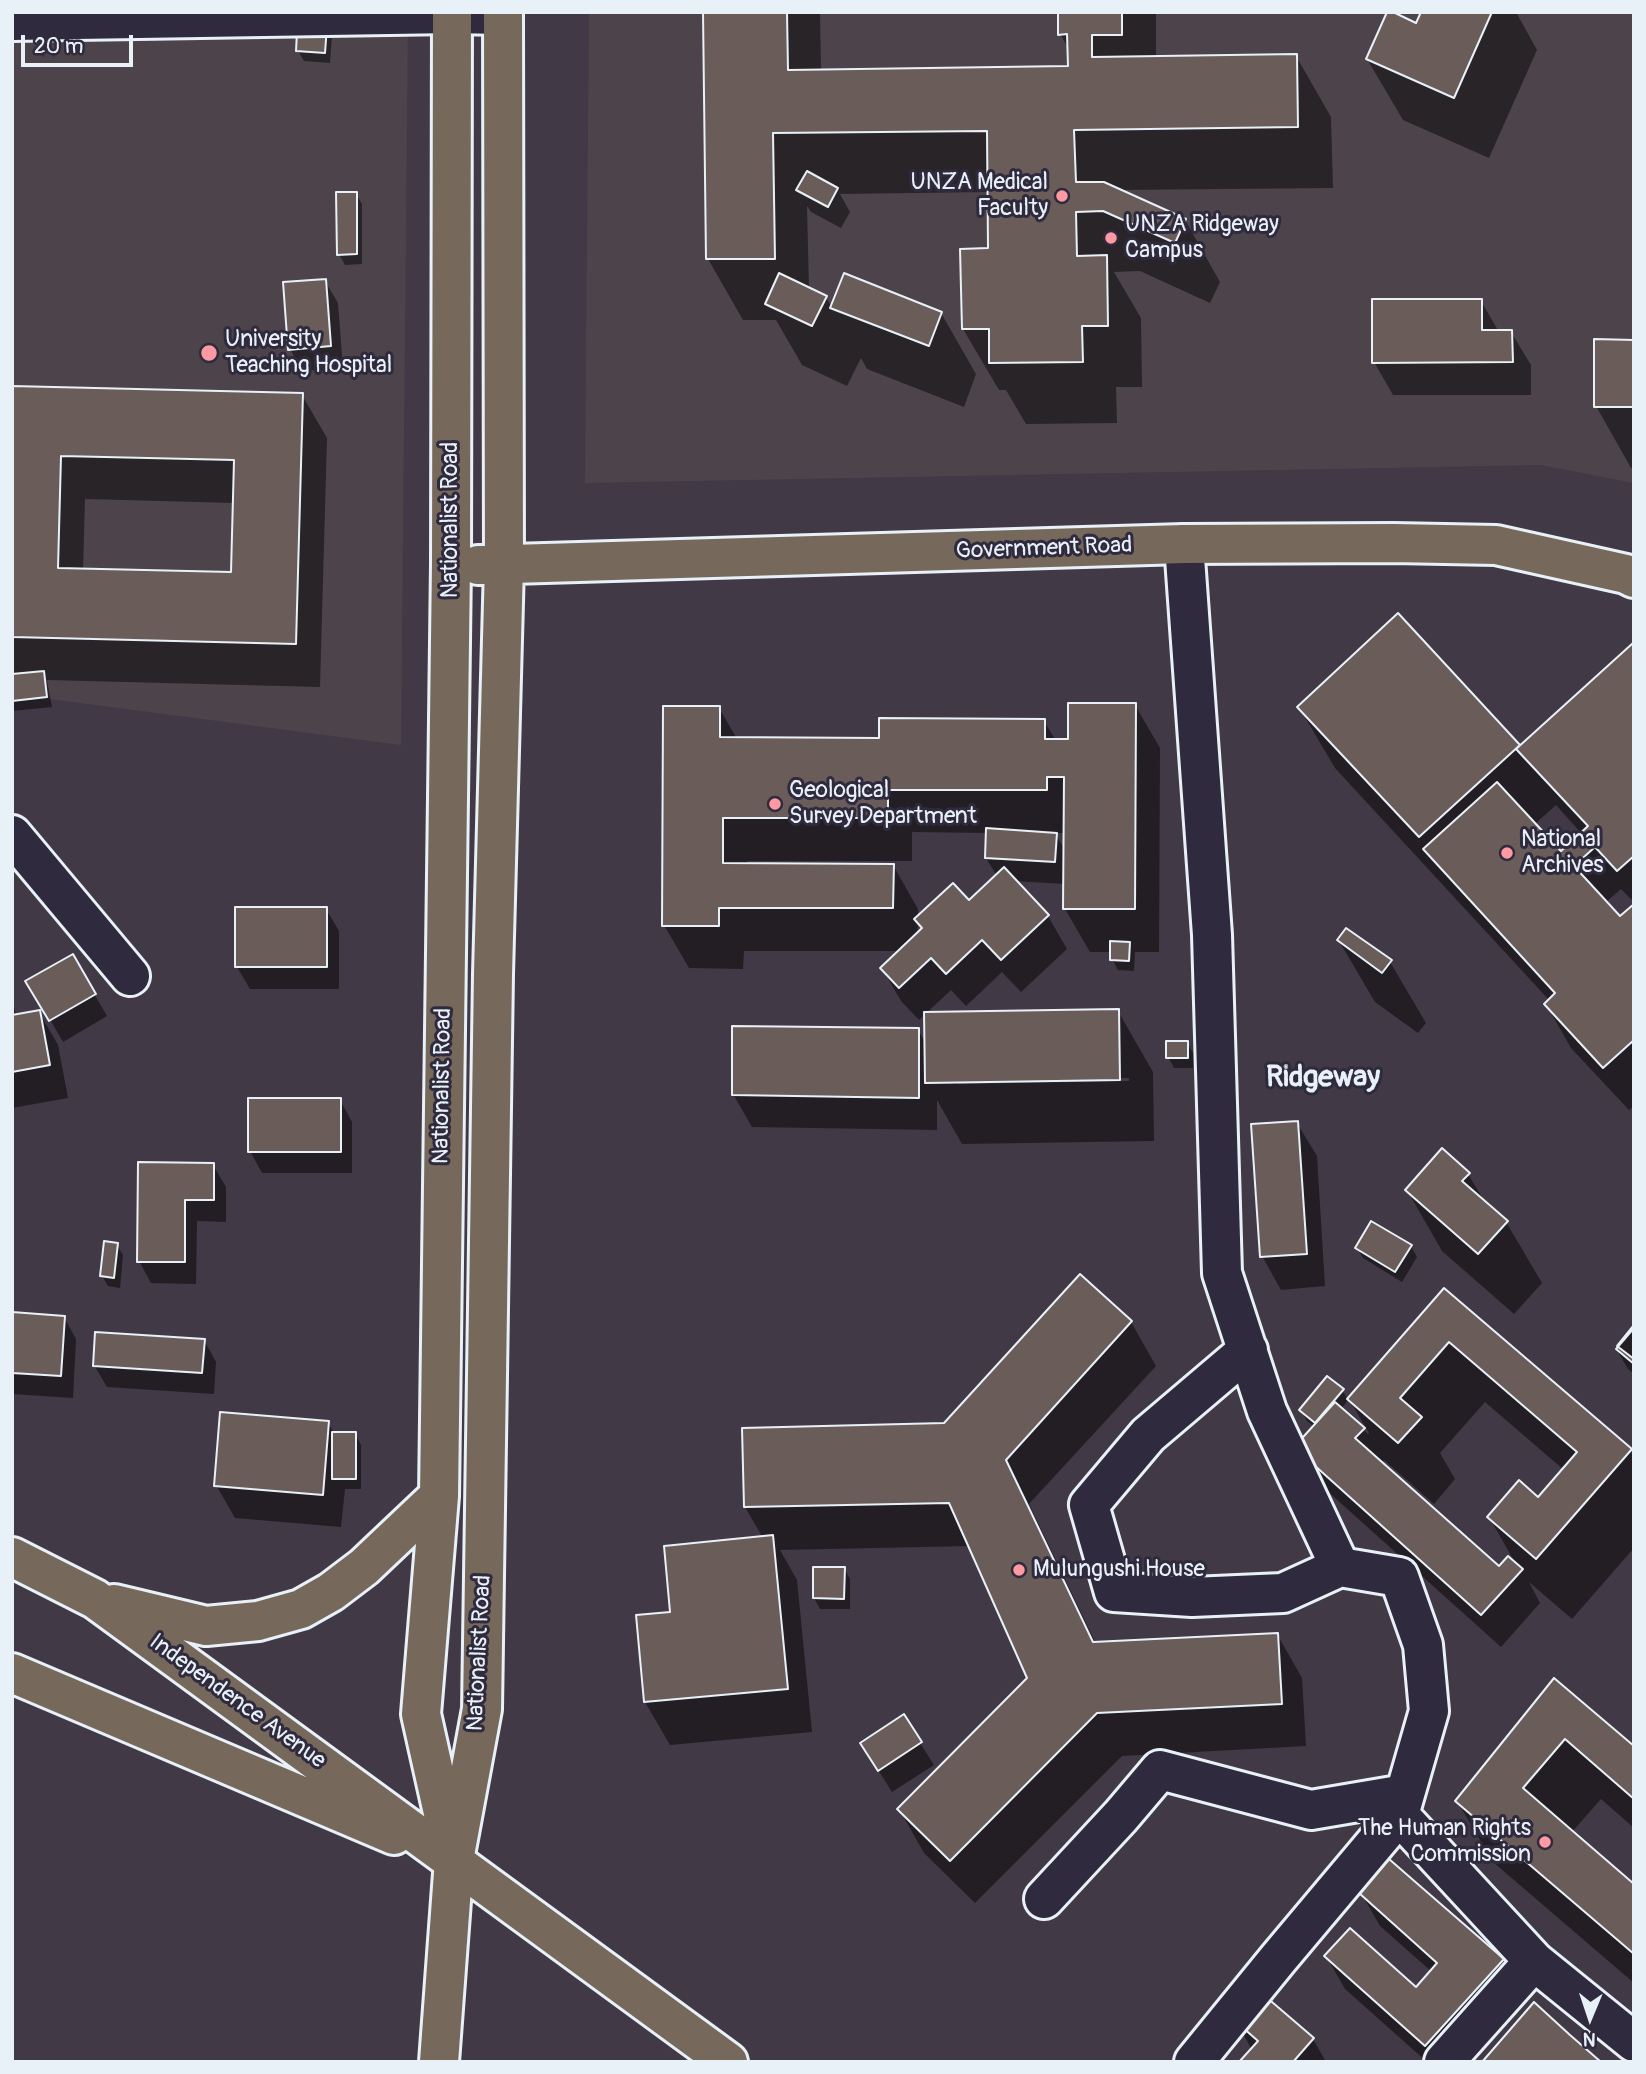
<!DOCTYPE html>
<style>
body{margin:0}
#map{position:relative;width:1646px;height:2074px;overflow:hidden;background:#413945;font-family:Pangolin,sans-serif}
canvas{display:block}
.frame{position:absolute;inset:0;border:14px solid #e8f1f8;pointer-events:none}
.north{position:absolute;left:1555px;top:1983px;width:70px;height:70px;-webkit-text-stroke:5px #2f2a3d;paint-order:stroke;rotate:182deg;font-size:19px;font-weight:700;line-height:28px;text-align:center;color:#e8f1f8}
.north::after{content:'';display:block;margin:auto;width:24px;height:32px;background:#e8f1f8;clip-path:polygon(50% 0,100% 100%,50% 72%,0 100%)}
.scale{position:absolute;left:21px;top:35px;width:112px;height:32px;box-sizing:border-box;border:4px solid #e8f1f8;border-top:0;padding-left:9px;font-size:21px;line-height:24px;white-space:nowrap;color:#e8f1f8;-webkit-text-stroke:5px #2f2a3d;paint-order:stroke}
</style>
<div id="map">
<canvas width="1646" height="2074"></canvas>
<div class="frame"></div>
<div class="north">N</div>
<div class="scale">20 m</div>
</div>
<script>
const c = document.querySelector('canvas').getContext('2d');
c.lineJoin = 'round';
function fill(path, color) {
  c.fillStyle = color;
  c.fill(path, 'evenodd');
}
function toPath(rows) {
  const path = new Path2D();
  for (const r of rows) {
    path.moveTo(r[0], r[1]);
    for (let i = 2; i < r.length; i += 2) path.lineTo(r[i], r[i + 1]);
  }
  return path;
}
function strokePath(path, color, width, dash) {
  c.strokeStyle = color;
  c.lineWidth = width;
  c.lineCap = dash ? 'butt' : 'round';
  c.setLineDash(dash || []);
  c.stroke(path);
}
function drawText(font, color, halo, rows, align = 'center') {
  c.font = font + ' Pangolin,sans-serif';
  c.lineWidth = 6;
  c.setLineDash([]);
  c.textBaseline = 'middle';
  c.strokeStyle = halo;
  c.fillStyle = color;
  for (const [text, x, y, turn = 0] of rows) {
    c.save();
    c.translate(x, y);
    c.rotate((+turn || 0) * Math.PI / 180);
    c.textAlign = isNaN(turn) ? turn : align;
    if (halo) c.strokeText(text, 0, 0);
    c.fillText(text, 0, 0);
    c.restore();
  }
}
fill(toPath([
 [12,12,408,12,401,745,12,694],
 [589,12,1634,12,1634,483,1541,465,585,483]
]), '#4d444b');
fill(toPath([
 [704,12,820,12,821,71,1069,68,1069,49,1060,34,1060,12,1156,12,1156,58,1296,56,1331,117,1333,188,1118,190,1185,220,1220,282,1210,303,1140,271,1114,272,1141,318,1142,387,1116,387,1117,423,1026,424,1006,390,999,390,963,329,990,250,989,192,840,194,850,212,841,228,811,212,807,206,809,289,826,297,832,308,941,313,976,374,964,407,867,369,861,358,847,386,802,365,776,320,743,320,708,259],
 [1423,12,1516,12,1537,50,1489,158,1403,120,1367,59,1417,25],
 [333,22,330,63,304,61,298,51],
 [356,194,362,204,362,264,345,265,339,254],
 [325,281,338,303,343,368,302,371,290,349],
 [1481,301,1499,332,1511,332,1531,365,1531,395,1393,395,1374,362],
 [1634,341,1634,468,1631,468,1596,406],
 [12,387,302,395,327,438,320,687,47,680,52,707,12,711,12,676,14,676,12,672],
 [85,499,234,503,233,574,83,571],
 [1632,646,1634,902,1621,889,1605,903,1620,919,1634,906,1634,1106,1629,1110,1571,1048,1546,1004,1550,1001,1335,768,1299,707,1519,746,1520,748],
 [1556,805,1582,834,1561,853,1534,825],
 [1135,705,1160,748,1159,952,1135,952,1134,971,1118,970,1112,959,1112,952,1090,952,1065,909,1065,884,1014,881,1048,916,1067,949,1021,992,1002,972,966,1006,951,990,919,1020,901,1001,882,968,900,951,744,951,743,969,689,968,664,925,719,708,737,739,881,740,1044,721,1056,741,1070,741],
 [912,832,988,833,986,858,997,876,969,902,918,918,918,909,893,865,747,864,747,861,912,861],
 [1055,833,1065,833,1065,851],
 [918,922,922,930,917,935],
 [326,909,339,931,339,989,250,989,237,967],
 [1339,941,1390,962,1426,1023,1418,1033,1375,1002],
 [72,956,107,1016,63,1042,28,981],
 [12,998,16,1016,39,1012,58,1045,68,1098,12,1108],
 [1118,1011,1153,1072,1154,1141,962,1144,937,1100,937,1130,752,1127,733,1094,918,1030,926,1044],
 [1129,1078,1129,1081,958,1084,958,1081],
 [1187,1043,1193,1053,1193,1068,1174,1068,1168,1057],
 [340,1100,352,1122,352,1173,262,1173,250,1151],
 [1297,1123,1317,1156,1325,1286,1281,1290,1262,1256],
 [140,1164,213,1165,226,1187,226,1222,197,1221,196,1284,151,1283,139,1261],
 [1468,1174,1486,1204,1506,1222,1542,1283,1514,1314,1442,1251,1407,1190],
 [117,1245,123,1255,120,1288,108,1286,102,1276],
 [1411,1246,1417,1257,1402,1282,1363,1258,1357,1248],
 [1444,1290,1630,1450,1634,1457,1634,1548,1572,1619,1529,1582,1540,1603,1501,1647,1315,1480,1296,1447,1315,1427,1307,1421,1301,1410,1342,1390,1348,1400],
 [1349,1399,1369,1433,1368,1434,1341,1409],
 [1485,1402,1564,1470,1538,1499,1489,1517,1517,1566,1499,1569,1381,1464,1384,1460,1434,1504,1455,1479,1440,1453],
 [12,1314,64,1317,76,1339,73,1398,12,1394],
 [1131,1322,1156,1366,1029,1504,1096,1644,1277,1634,1302,1678,1306,1746,1122,1756,975,1903,924,1853,899,1809,1029,1679,970,1546,780,1550,797,1580,812,1732,670,1745,645,1702,672,1614,763,1538,745,1507,945,1425],
 [1634,1327,1634,1374,1628,1369,1615,1347,1617,1348],
 [204,1340,216,1362,214,1394,107,1387,94,1365],
 [328,1423,335,1434,355,1434,361,1445,361,1489,345,1489,341,1527,235,1518,216,1485],
 [844,1568,850,1579,850,1609,820,1609,814,1598],
 [1554,1680,1634,1749,1634,1828,1601,1799,1572,1832,1634,1886,1634,1983,1493,1862,1457,1801],
 [903,1716,934,1765,892,1792,875,1765],
 [1361,1893,1502,1960,1521,1993,1427,2062,1345,1989,1326,1956,1416,1990,1432,1972,1380,1926],
 [1235,2019,1313,2039,1326,2062,1241,2062,1252,2050]
]), '#0007');
const building = toPath([
 [298,12,328,12,325,53,296,51,298,12],
 [703,12,787,12,788,70,1068,66,1067,34,1058,35,1058,12,1122,12,1122,35,1092,35,1092,57,1297,54,1298,127,1074,130,1076,182,1104,182,1186,219,1175,243,1103,211,1076,212,1077,256,1107,255,1108,326,1082,326,1083,362,989,363,989,329,962,329,960,249,988,248,987,131,773,133,775,259,706,259,703,12],
 [1387,12,1393,12,1416,23,1421,12,1492,12,1454,98,1366,59,1387,12],
 [807,171,838,188,828,207,796,190,807,171],
 [336,192,357,192,357,254,337,255,336,192],
 [779,273,827,296,812,326,765,304,779,273],
 [844,273,942,312,929,346,830,308,844,273],
 [326,279,331,346,288,350,283,282,326,279],
 [1372,299,1482,299,1482,330,1512,330,1513,362,1372,363,1372,299],
 [1594,339,1634,340,1634,407,1594,407,1594,339],
 [12,386,303,393,296,644,12,637,12,386],
 [61,456,234,460,231,572,58,568,61,456],
 [1398,613,1520,745,1419,837,1297,707,1398,613],
 [1633,643,1634,856,1617,871,1595,847,1574,866,1620,916,1634,904,1634,1040,1603,1068,1544,1004,1555,993,1423,849,1497,782,1561,851,1588,826,1516,749,1633,643],
 [44,671,47,697,12,701,12,674,44,671],
 [1068,703,1136,703,1135,909,1063,909,1064,777,1047,777,1047,790,888,790,888,818,723,818,723,863,894,864,893,908,719,908,719,926,662,926,663,706,720,706,720,737,879,738,879,718,1045,719,1045,739,1068,739,1068,703],
 [986,828,1057,833,1055,862,985,858,986,828],
 [1004,867,1049,915,1001,960,982,940,946,974,931,958,899,988,880,968,922,928,914,919,953,883,969,900,1004,867],
 [235,907,327,907,327,967,235,967,235,907],
 [1346,928,1392,960,1382,973,1337,940,1346,928],
 [1110,941,1130,942,1129,961,1110,960,1110,941],
 [73,954,96,994,49,1021,25,981,73,954],
 [1119,1009,1120,1080,925,1083,924,1012,1119,1009],
 [40,1010,50,1065,12,1072,12,1015,40,1010],
 [732,1026,919,1028,919,1098,732,1095,732,1026],
 [1166,1041,1188,1041,1188,1058,1166,1058,1166,1041],
 [248,1098,341,1098,341,1152,248,1152,248,1098],
 [1298,1121,1307,1254,1260,1257,1251,1124,1298,1121],
 [1442,1148,1470,1173,1462,1181,1508,1221,1478,1254,1405,1190,1442,1148],
 [138,1162,214,1163,214,1200,185,1200,185,1262,137,1262,138,1162],
 [1371,1221,1412,1245,1395,1272,1355,1248,1371,1221],
 [104,1241,118,1243,114,1278,100,1276,104,1241],
 [1080,1274,1132,1321,1006,1460,1093,1642,1278,1633,1282,1704,1097,1713,950,1861,897,1809,1027,1678,949,1503,744,1507,742,1428,944,1423,1080,1274],
 [1444,1288,1632,1449,1536,1559,1487,1517,1519,1480,1538,1497,1577,1452,1449,1342,1400,1398,1422,1417,1398,1443,1347,1399,1444,1288],
 [12,1312,65,1316,61,1376,12,1373,12,1312],
 [1634,1325,1634,1359,1617,1346,1634,1325],
 [1634,1328,1634,1364,1616,1349,1634,1328],
 [95,1332,205,1339,202,1373,93,1366,95,1332],
 [1327,1376,1344,1389,1315,1423,1299,1410,1327,1376],
 [1335,1402,1365,1428,1355,1438,1499,1566,1508,1556,1523,1569,1481,1615,1294,1447,1335,1402],
 [220,1412,329,1421,323,1495,214,1486,220,1412],
 [332,1432,356,1432,356,1479,332,1479,332,1432],
 [773,1535,788,1689,644,1702,636,1615,670,1612,664,1546,773,1535],
 [813,1567,845,1567,844,1599,813,1598,813,1567],
 [1554,1678,1634,1746,1634,1799,1565,1739,1523,1788,1634,1884,1634,1954,1455,1801,1554,1678],
 [904,1714,922,1742,878,1771,860,1743,904,1714],
 [1389,1859,1504,1959,1425,2046,1324,1956,1350,1928,1416,1987,1437,1963,1359,1893,1389,1859],
 [1258,1990,1314,2038,1293,2062,1239,2062,1258,2041,1233,2019,1258,1990],
 [1534,2002,1570,2035,1601,2062,1482,2062,1534,2002]
]);
fill(building, '#6a5d59');
strokePath(building, '#e8f1f8', 2);
const minor = toPath([
 [12,21,452,14,503,15],
 [1184,544,1212,935,1222,1273,1267,1411,1340,1567],
 [12,835,130,976],
 [1248,1350,1148,1435,1089,1505,1114,1592,1192,1597,1283,1593,1340,1567,1399,1577,1423,1645,1429,1711,1399,1815,1534,1961,1634,2042],
 [1044,1899,1121,1816,1160,1770,1311,1810,1405,1794],
 [1194,2062,1278,1959,1399,1815],
 [1444,2062,1534,1961]
]);
const major = toPath([
 [478,565,1184,544,1393,543,1496,545,1626,574,1634,578],
 [12,1557,95,1599,728,2062],
 [114,1604,206,1626,258,1621,301,1609,331,1592,364,1567,439,1496],
 [12,1673,394,1835],
 [450,1844,421,1714,439,1496,451,564,452,12],
 [439,2062,454,1860,482,1709,493,974,504,565,503,12]
]);
strokePath(minor, '#e8f1f8', 44);
strokePath(major, '#e8f1f8', 44);
strokePath(minor, '#2f2a3d', 38);
strokePath(major, '#76695c', 38);
for (const [x, y, r, color] of [
 [1062,196,7,"#ff9aa2"],
 [1111,238,7,"#ff9aa2"],
 [209,353,9,"#ff9aa2"],
 [775,804,7,"#ff9aa2"],
 [1507,853,7,"#ff9aa2"],
 [1019,1570,7,"#ff9aa2"],
 [1545,1842,7,"#ff9aa2"]
]) {
  const dot = new Path2D();
  dot.arc(x, y, r, 0, 2 * Math.PI);
  c.fillStyle = color;
  c.fill(dot);
  strokePath(dot, '#2f2a3d', 2.5);
}
drawText('23px', '#e8f1f8', '#2f2a3d', [
 ["UNZA Medical",1048,183,"right"],
 ["Faculty",1048,209,"right"],
 ["UNZA Ridgeway",1125,225],
 ["Campus",1125,251],
 ["University",225,340],
 ["Teaching Hospital",225,366],
 ["Geological",789,791],
 ["Survey Department",789,817],
 ["National",1521,840],
 ["Archives",1521,866],
 ["Mulungushi House",1033,1570],
 ["The Human Rights",1531,1829,"right"],
 ["Commission",1531,1855,"right"]
], 'left');
drawText('23px', '#e8f1f8', '#2f2a3d', [
 ["Nationalist Road",451,520,-90],
 ["Government Road",1044,549,-2],
 ["Nationalist Road",443,1086,-89],
 ["Nationalist Road",480,1653,-87],
 ["Independence Avenue",237,1702,36]
]);
drawText('bold 30px', '#e8f1f8', '#2f2a3d', [
 ["Ridgeway",1323,1078]
]);
</script>
